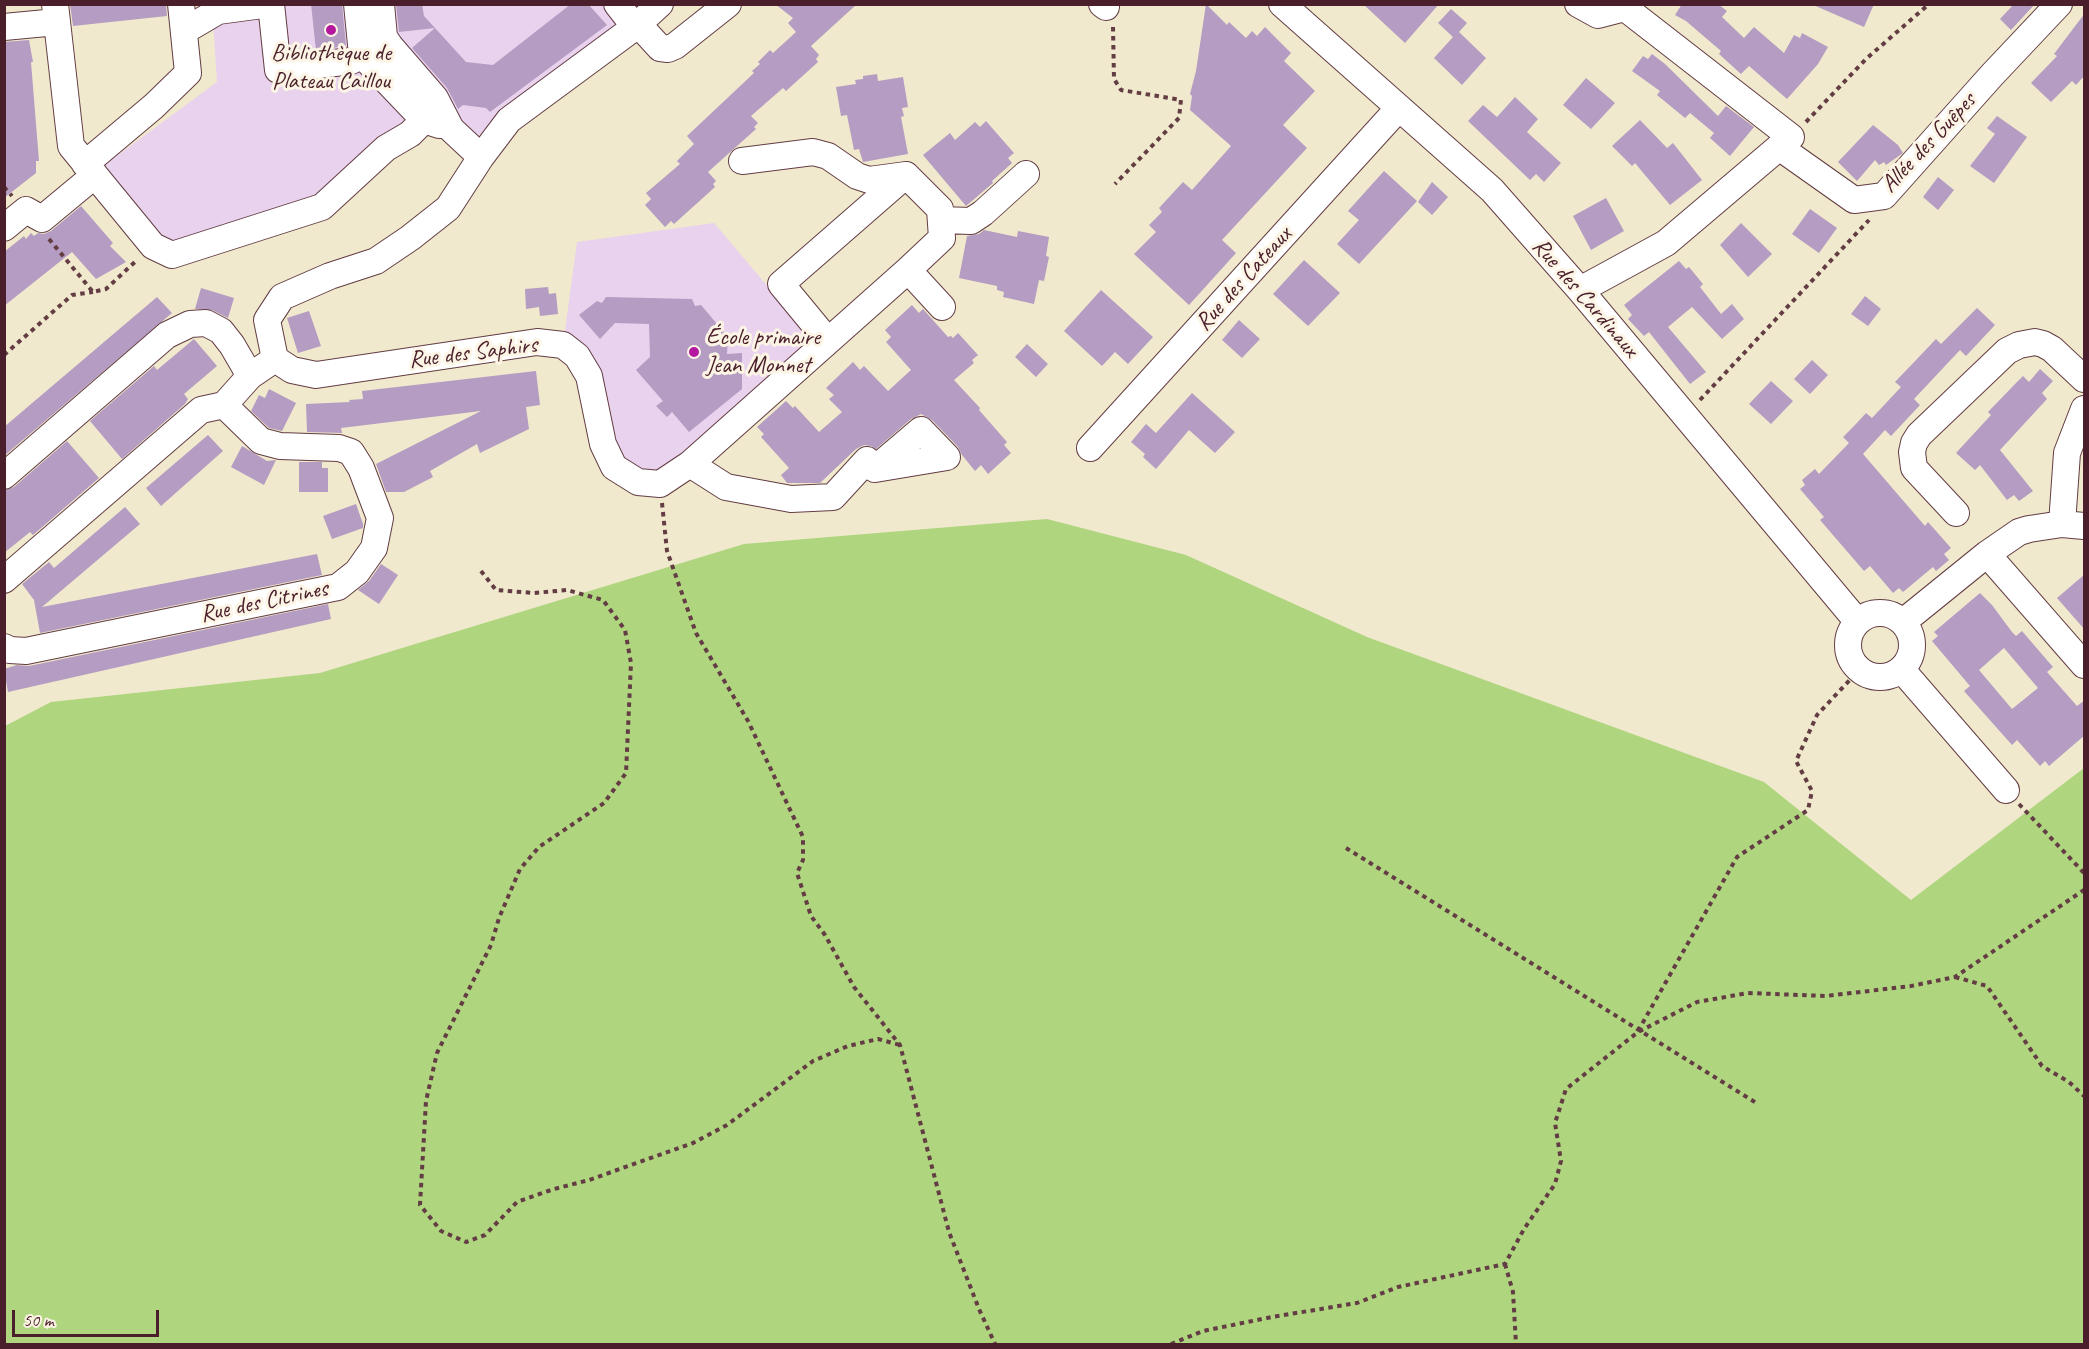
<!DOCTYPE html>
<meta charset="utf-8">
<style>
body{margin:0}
#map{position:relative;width:2089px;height:1349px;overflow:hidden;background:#f0e9cd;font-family:Caveat,sans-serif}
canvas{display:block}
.frame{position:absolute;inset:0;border:6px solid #4a1f2b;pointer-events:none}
.scale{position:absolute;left:12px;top:1310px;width:147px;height:27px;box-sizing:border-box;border:3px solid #4a1f2b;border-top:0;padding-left:8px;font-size:18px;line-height:21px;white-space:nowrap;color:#4a1f2b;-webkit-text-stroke:4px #fcf5e5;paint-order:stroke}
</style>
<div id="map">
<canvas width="2089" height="1349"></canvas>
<div class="frame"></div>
<div class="scale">50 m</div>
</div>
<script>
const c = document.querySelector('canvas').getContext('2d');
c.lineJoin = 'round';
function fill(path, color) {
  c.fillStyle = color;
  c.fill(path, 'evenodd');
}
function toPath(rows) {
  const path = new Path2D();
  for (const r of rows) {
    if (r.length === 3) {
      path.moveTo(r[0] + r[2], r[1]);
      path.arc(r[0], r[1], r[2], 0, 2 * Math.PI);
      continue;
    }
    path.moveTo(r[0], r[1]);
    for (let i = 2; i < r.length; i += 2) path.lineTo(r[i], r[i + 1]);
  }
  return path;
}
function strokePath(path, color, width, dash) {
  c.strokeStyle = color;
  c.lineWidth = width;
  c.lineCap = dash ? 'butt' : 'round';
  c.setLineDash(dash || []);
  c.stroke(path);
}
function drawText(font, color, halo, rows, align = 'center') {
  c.font = font + ' Caveat,sans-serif';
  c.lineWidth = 6;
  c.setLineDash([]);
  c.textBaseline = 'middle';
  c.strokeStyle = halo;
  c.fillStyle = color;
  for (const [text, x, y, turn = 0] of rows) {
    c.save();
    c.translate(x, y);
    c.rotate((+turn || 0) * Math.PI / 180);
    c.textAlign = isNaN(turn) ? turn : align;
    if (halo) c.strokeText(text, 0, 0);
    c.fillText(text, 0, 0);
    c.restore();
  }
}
fill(toPath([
 [212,5,660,5,491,131,476,136,447,138,409,134,338,191,181,247,165,241,103,166,217,82],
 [714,223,820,348,660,484,614,467,563,345,577,242]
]), '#e9d2ed');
fill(toPath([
 [1047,519,1186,555,1367,637,1764,782,1911,900,2084,768,2084,1344,5,1344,5,726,51,702,320,673,744,544]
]), '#afd57f');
fill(toPath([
 [70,4,166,4,167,16,73,26],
 [311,4,342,4,346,46,316,50],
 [396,4,422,4,424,16,466,62,493,65,571,4,588,4,607,25,490,112,486,108,463,105,458,109,447,88,412,48,435,28,399,32],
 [775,4,857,4,811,46,819,55,816,59,818,62,786,91,783,88,751,116,758,123,754,127,756,129,708,172,716,181,713,184,715,187,674,224,671,221,665,227,645,205,651,199,646,193,680,164,677,161,694,144,687,136,754,73,752,71,760,64,758,62,770,50,773,53,796,32,788,23,793,18],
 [1206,4,1227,25,1229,22,1246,38,1252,31,1257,36,1265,27,1291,53,1284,61,1315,91,1283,125,1307,148,1222,240,1236,253,1189,305,1134,254,1156,232,1149,225,1162,212,1159,208,1183,182,1192,190,1231,146,1190,110,1192,96,1190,94,1196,71],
 [1363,4,1439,4,1405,43],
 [1682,4,1718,4,1727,11,1722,17,1744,38,1754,27,1784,53,1794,35,1800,38,1802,33,1828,47,1818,64,1787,99,1749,66,1741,74,1719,54,1721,51,1686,21,1675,15],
 [1811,4,1874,4,1864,27],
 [2014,4,2035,4,2011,30,2000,19],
 [1451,9,1467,23,1459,32,1486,58,1462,85,1434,58,1453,37,1438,23],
 [2085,13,2085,75,2076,85,2072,81,2051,102,2031,83,2057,56,2054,54],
 [29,40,33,62,31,62,39,161,36,161,36,173,4,198,4,42],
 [1652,54,1665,64,1718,116,1726,106,1754,127,1730,156,1710,138,1714,133,1690,113,1685,118,1657,95,1660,91,1632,71,1643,56,1648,59],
 [877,74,878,81,903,77,908,107,902,108,904,116,901,117,908,154,863,162,859,149,854,150,847,115,841,116,836,87,856,84,855,80,863,79,863,76],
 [1586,78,1615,103,1591,129,1563,105],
 [1515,97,1538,119,1527,132,1561,163,1544,182,1536,174,1530,180,1468,121,1483,105,1497,117],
 [1997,116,2027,137,1994,183,1970,166,1995,134,1987,128],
 [1640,120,1667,148,1673,143,1702,180,1670,205,1635,163,1632,166,1612,146],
 [986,121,1014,153,1008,158,1012,163,992,181,993,183,966,206,923,155,950,133,955,140,975,122,980,127],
 [1873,125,1898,145,1903,153,1886,165,1884,162,1879,165,1875,160,1857,181,1838,162],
 [1384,171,1417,201,1359,264,1337,244,1359,220,1348,211],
 [1938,177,1954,190,1938,210,1923,197],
 [1432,182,1448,197,1432,215,1418,202],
 [1606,198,1624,231,1591,250,1573,216],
 [81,206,113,243,110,246,126,262,96,279,72,252,4,306,4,252,24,236,26,239,31,233,34,236,38,233,44,234,51,231],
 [1810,209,1837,228,1819,253,1792,234],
 [1741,223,1772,254,1748,277,1720,245],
 [984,230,1017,237,1018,231,1049,237,1046,256,1049,257,1044,281,1039,280,1034,304,1003,297,1004,292,997,290,997,286,959,278,967,236,979,234],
 [1304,260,1340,293,1308,326,1273,294],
 [1679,261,1686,269,1689,267,1703,284,1700,287,1721,314,1732,304,1744,319,1722,339,1692,307,1668,327,1706,372,1690,384,1649,332,1644,336,1628,319,1632,315,1624,305],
 [548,287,549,294,556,293,558,314,540,316,539,307,526,309,525,289],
 [201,288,234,298,228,318,212,310,195,309],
 [1101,290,1153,337,1128,364,1115,352,1102,366,1064,331],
 [1865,296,1881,309,1868,326,1851,314],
 [157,297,172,313,4,456,4,427],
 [606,297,692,299,695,306,701,305,728,337,727,354,742,353,742,389,689,432,672,412,667,417,656,406,663,401,636,370,650,357,649,324,615,323,600,339,579,315,597,301,602,303],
 [912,305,919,313,923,309,948,337,951,336,953,338,958,333,978,355,972,360,974,363,954,380,980,408,979,410,1007,442,1004,445,1011,453,988,474,981,465,975,471,962,455,958,447,932,420,921,414,911,419,876,449,871,446,864,445,856,449,820,483,787,483,781,475,789,468,761,437,764,434,757,427,786,401,793,408,795,406,819,432,842,412,829,399,834,395,826,388,853,362,860,370,864,366,888,391,911,370,886,342,891,337,885,330],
 [1977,308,1995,325,1966,356,1960,350,1914,399,1920,405,1891,436,1885,430,1863,454,1925,526,1928,522,1951,548,1944,554,1949,560,1936,571,1933,567,1903,592,1899,588,1893,593,1870,566,1864,571,1820,520,1824,517,1800,489,1805,485,1802,480,1815,469,1819,474,1849,443,1843,437,1855,425,1866,413,1872,418,1901,387,1895,382,1917,359,1936,339,1941,344],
 [309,311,321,346,298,353,287,318],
 [1239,320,1260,339,1242,358,1222,340],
 [194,339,217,366,184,394,188,399,185,404,122,459,90,421,154,366,157,370],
 [1027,344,1048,364,1036,377,1015,357],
 [1812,360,1828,375,1810,394,1794,379],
 [2040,369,2053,381,2042,393,2047,399,2000,450,2033,491,2019,501,2014,495,2007,500,1980,465,1975,470,1956,453,1991,415,1988,412,2017,382,2023,376,2029,382],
 [536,371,540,405,526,407,529,429,480,453,477,444,430,471,433,477,404,492,386,492,376,464,481,411,341,428,342,433,307,432,306,404,350,402,349,400,363,399,362,391],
 [1771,381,1793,401,1771,424,1749,404],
 [269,389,296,403,282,431,269,428,251,411,259,395,265,398],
 [1192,393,1235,432,1215,453,1189,430,1156,469,1143,457,1145,454,1131,442,1146,424,1156,433],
 [208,435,223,451,161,506,146,488],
 [67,441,99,478,33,535,30,532,4,553,4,491,14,487],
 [242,446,267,461,276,460,264,485,231,467],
 [299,462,322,462,322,468,328,468,328,492,299,492],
 [356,504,363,524,363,528,332,539,323,516],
 [125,507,140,524,42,607,317,554,322,575,40,633,34,600,22,584,49,562,54,568],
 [381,564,398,575,379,604,358,590,369,581],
 [2085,574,2085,630,2057,598],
 [1980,593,1992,605,2012,632,2016,636,2022,631,2040,652,2053,667,2047,672,2077,706,2085,700,2085,735,2049,766,2045,761,2040,766,2017,740,2012,745,1964,691,1970,686,1932,641,1938,636,1934,632],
 [2004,648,2038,688,2012,709,1979,670],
 [328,604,331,619,8,692,4,669,17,665,29,666]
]), '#b49cc2');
const minor = toPath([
 [55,4,71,146,153,246,172,255,322,207,386,148,410,134,424,120],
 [271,4,278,70,351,61,362,55,390,46],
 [357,4,362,55,424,120,439,125],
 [381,4,384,37,390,46,435,98,451,129,481,157],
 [617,4,635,27],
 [660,4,635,27,509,120,481,157,448,208,410,238,376,261,330,276,282,297,267,320,275,359,292,370,316,375,537,342,563,345,577,356,589,376,603,444,614,467,638,482,660,484,690,464,908,270,942,238,940,209,906,175,781,284,828,341],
 [1102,4,1106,7],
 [1282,4,1492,190,1580,290,1857,621],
 [1578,4,1598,15,1625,8,1627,4],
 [638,24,660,48,668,49,675,46,728,4],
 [4,27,57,22],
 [184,31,218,11,270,4],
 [1779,147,1854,200,1884,196,1992,75,2059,4],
 [742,161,813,152,828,156,857,176,869,180,906,175],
 [85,164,154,106,188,73,181,4],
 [941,220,971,221,983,213,1026,174],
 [4,228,26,210,42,219,95,175],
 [908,270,942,307],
 [1580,290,1666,243,1791,137,1625,8],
 [1090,448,1398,109],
 [690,464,726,487,791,499,833,497,867,460,875,469,921,430,947,457,875,469],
 [4,476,167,335,190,324,206,323,221,331,232,345,250,376],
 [1956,513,1914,468,1912,452,1914,443,1919,435,2007,351,2019,345,2035,342,2043,344,2052,349,2084,379],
 [2062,524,2067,453,2084,409],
 [1987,554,2084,665],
 [4,580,201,410,224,405,250,376,275,359],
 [1880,645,32],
 [1903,622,1987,554,2019,532,2029,529,2062,524,2084,526],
 [4,647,10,650,26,651,338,587,357,572,374,548,380,518,361,468,351,452,339,448,280,446,261,441,224,405],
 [1902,670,2006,790]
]);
strokePath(minor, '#633d43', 28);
strokePath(toPath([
 [1113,27,1114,79,1121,90,1181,100,1179,118,1115,184],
 [1806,122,1866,59,1929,4],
 [4,187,12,196],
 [49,239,93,292,106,289,137,260],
 [4,355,72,295,93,292],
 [1700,400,1869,220],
 [662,503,667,551,696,633,748,721,803,837,803,860,797,873,811,916,825,935,854,987,900,1045,949,1232,979,1309,995,1344],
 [481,571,496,590,534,593,567,590,603,600,625,630,631,663,626,773,604,803,539,847,520,869,499,918,491,945,437,1053,426,1101,420,1205,441,1231,466,1242,485,1235,517,1202,554,1189,589,1180,693,1143,727,1125,813,1061,848,1046,878,1039,900,1045],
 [2019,804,2084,873],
 [1346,848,1758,1104],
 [1955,977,1987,986,2042,1066,2069,1082,2084,1096],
 [1638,1031,1737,857,1808,810,1812,791,1796,761,1817,715,1859,670],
 [1505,1264,1513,1292,1516,1344],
 [1171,1344,1203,1331,1272,1317,1357,1303,1398,1287,1505,1264,1524,1229,1555,1184,1561,1161,1555,1123,1566,1089,1638,1032,1697,1002,1748,993,1826,996,1911,986,1955,977,2084,890]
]), '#633d43', 4, [4.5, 4.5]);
strokePath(minor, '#fff', 26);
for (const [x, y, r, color] of [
 [331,30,6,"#b5179e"],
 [694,352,6,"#b5179e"]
]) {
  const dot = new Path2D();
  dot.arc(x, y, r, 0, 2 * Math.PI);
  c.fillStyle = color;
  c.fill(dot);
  strokePath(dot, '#fcf5e5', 2);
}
drawText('24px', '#4a1f2b', '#fcf5e5', [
 ["Bibliothèque de",331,54],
 ["Plateau Caillou",331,82],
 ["École primaire",706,338,"left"],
 ["Jean Monnet",706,366,"left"]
]);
drawText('24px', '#4a1f2b', '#fcf5e5', [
 ["Allée des Guêpes",1929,143,-47],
 ["Rue des Cateaux",1244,279,-48],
 ["Rue des Cardinaux",1585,298,49],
 ["Rue des Saphirs",473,353,-7],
 ["Rue des Citrines",264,602,-12]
]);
</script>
